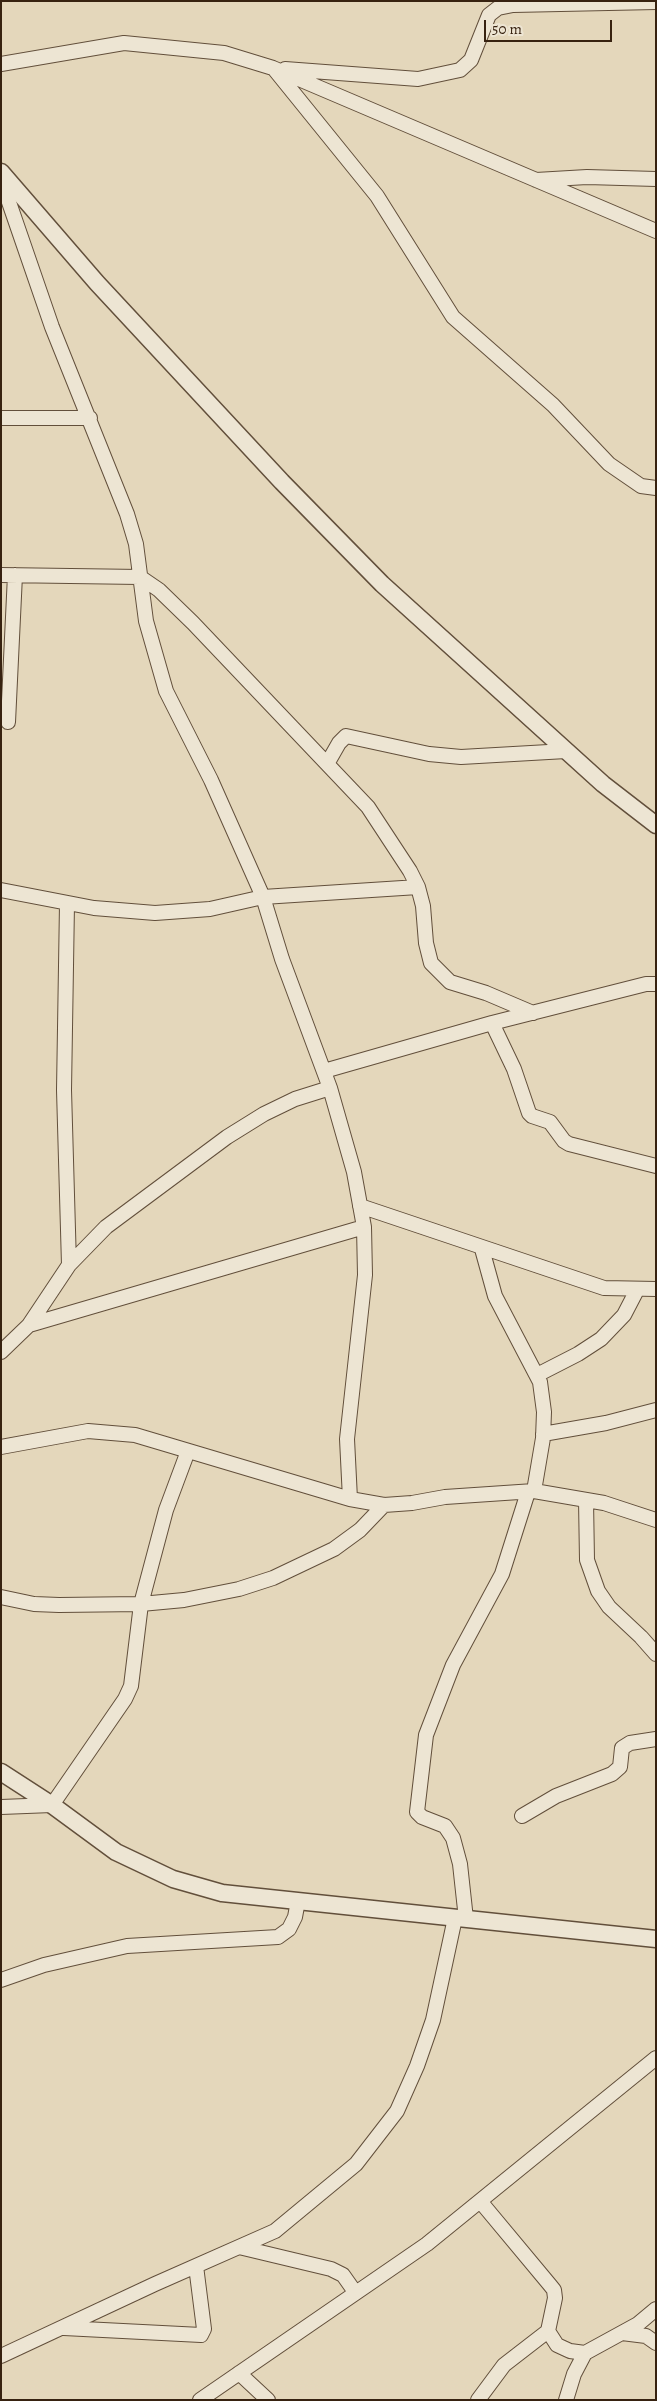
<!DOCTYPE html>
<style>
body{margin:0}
#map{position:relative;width:657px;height:2401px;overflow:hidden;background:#e4d7bb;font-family:Alegreya,serif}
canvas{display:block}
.frame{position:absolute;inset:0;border:2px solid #372210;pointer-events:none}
.scale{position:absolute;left:484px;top:20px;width:128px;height:22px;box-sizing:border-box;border:2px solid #372210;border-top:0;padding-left:6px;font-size:15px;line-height:18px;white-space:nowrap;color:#372210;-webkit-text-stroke:4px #ede5d3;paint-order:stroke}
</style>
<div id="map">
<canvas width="657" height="2401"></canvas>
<div class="frame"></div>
<div class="scale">50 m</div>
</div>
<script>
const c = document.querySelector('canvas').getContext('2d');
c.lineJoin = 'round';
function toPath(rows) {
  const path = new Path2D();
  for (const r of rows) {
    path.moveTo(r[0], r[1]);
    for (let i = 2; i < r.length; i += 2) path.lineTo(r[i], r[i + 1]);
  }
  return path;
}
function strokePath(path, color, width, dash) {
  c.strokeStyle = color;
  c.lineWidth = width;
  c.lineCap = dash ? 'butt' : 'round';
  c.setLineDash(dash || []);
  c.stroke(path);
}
const minor = toPath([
 [1,64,124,43,224,53,273,68,656,231],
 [285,69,418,79,460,70,471,60,489,15,498,8,513,5,656,2],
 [275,70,377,196,453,317,553,405,609,464,641,486,656,488],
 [1,179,52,327,127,514,136,544,146,621,166,691,211,780,263,897,282,959,330,1088,354,1172,364,1227,365,1275,347,1439,350,1499],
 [536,180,587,177,656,179],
 [1,418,90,418],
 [1,575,140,577,159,590,193,623,368,807,410,871,418,887,423,906,426,943,431,963,450,982,486,993,533,1013],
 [8,722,15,575],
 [327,764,339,743,346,736,429,754,461,757,566,751],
 [1,890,94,908,155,913,210,909,263,897,418,887],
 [67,904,64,1090,69,1265],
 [492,1023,514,1069,529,1113,532,1116,550,1122,564,1141,569,1144,656,1166],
 [324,1071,492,1023,646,984,656,984],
 [360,1206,604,1288,656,1289],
 [482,1249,495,1296,540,1382,544,1412,543,1438,534,1491],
 [29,1325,364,1227],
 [1,1352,29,1325,69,1265,106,1227,227,1137,264,1114,295,1099,330,1088],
 [537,1375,578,1354,601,1339,624,1315,637,1290],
 [543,1434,606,1423,656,1410],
 [1,1447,88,1431,135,1435,350,1499,384,1505,412,1503,445,1497,534,1491,604,1503,656,1520],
 [586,1500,587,1560,598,1591,609,1607,641,1637,656,1654],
 [1,1597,34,1604,59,1605,141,1604,184,1600,239,1589,273,1578,334,1549,360,1530,384,1505],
 [1,1807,52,1805,125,1699,131,1686,141,1604,166,1510,188,1451],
 [522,1816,556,1796,612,1774,620,1767,622,1748,630,1743,656,1739],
 [466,1919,460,1864,453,1838,445,1826,422,1817,417,1812,426,1735,453,1665,502,1574,528,1492],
 [1,1980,44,1965,127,1946,278,1937,289,1929,295,1917,298,1901],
 [239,2247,331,2269,343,2275,355,2292],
 [64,2328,201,2335,204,2329,196,2266],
 [548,2331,557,2345,570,2351,585,2353,574,2374,566,2400],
 [622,2333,646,2336,656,2343],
 [585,2353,638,2324,656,2309],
 [1,2356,155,2284,275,2231,356,2164,397,2111,417,2066,433,2020,455,1918],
 [239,2373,268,2400],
 [200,2400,427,2244,656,2058],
 [478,2400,504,2365,548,2331,555,2298,554,2290,550,2285,480,2201]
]);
const tertiary = toPath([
 [1,172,97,283,282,482,382,584,603,784,656,825],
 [1,1772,52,1805,116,1852,173,1879,222,1893,656,1939]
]);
strokePath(minor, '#624f3b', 16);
strokePath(tertiary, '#624f3b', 19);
strokePath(minor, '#ede5d3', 14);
strokePath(tertiary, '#ede5d3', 16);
</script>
